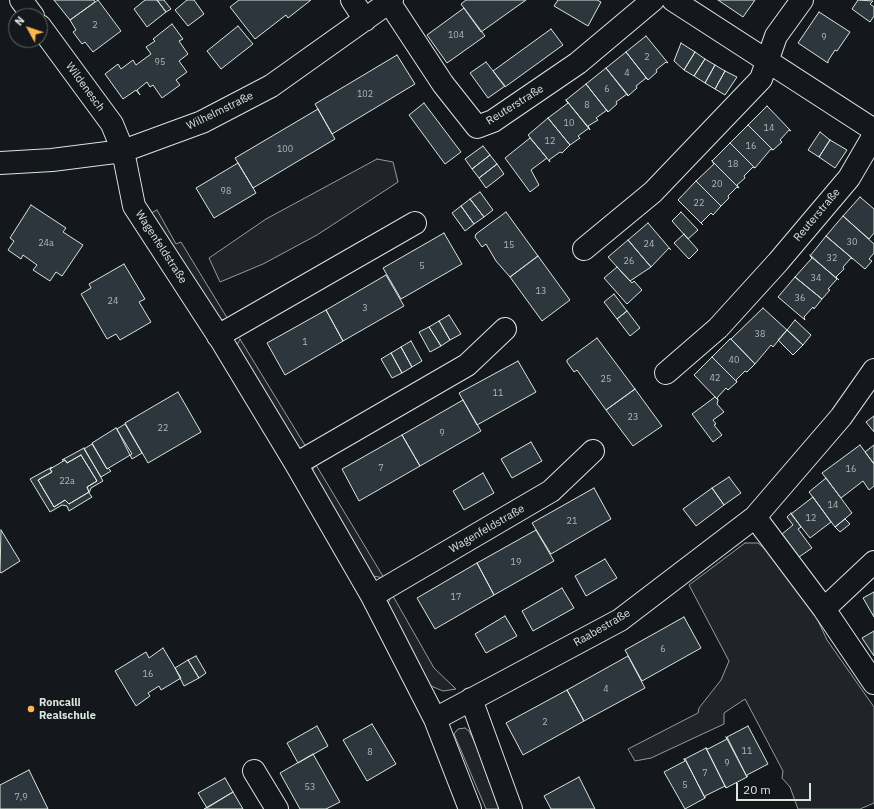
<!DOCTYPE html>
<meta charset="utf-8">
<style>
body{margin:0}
#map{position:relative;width:874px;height:809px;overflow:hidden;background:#14181c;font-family:"IBM Plex Sans",sans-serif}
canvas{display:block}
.north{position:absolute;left:8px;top:8px;width:40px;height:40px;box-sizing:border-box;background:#14181c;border:1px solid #626a69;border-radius:50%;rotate:310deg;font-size:11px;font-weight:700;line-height:16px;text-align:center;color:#d8e6dc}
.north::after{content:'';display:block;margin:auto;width:14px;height:18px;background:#ffb74d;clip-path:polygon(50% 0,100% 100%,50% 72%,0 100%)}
.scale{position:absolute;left:736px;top:783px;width:75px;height:18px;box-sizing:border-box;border:2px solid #d8e6dc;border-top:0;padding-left:5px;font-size:12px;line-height:14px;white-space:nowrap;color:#d8e6dc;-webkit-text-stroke:3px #14181c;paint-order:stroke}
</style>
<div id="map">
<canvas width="874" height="809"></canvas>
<div class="north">N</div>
<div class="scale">20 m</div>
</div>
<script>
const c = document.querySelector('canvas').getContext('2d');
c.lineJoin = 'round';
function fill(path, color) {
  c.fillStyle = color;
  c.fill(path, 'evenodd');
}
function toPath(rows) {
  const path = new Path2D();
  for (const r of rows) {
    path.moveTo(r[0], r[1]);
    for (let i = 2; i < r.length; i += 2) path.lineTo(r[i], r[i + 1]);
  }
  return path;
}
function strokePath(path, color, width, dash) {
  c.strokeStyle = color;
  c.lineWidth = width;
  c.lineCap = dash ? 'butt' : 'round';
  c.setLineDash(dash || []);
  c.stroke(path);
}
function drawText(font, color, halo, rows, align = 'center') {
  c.font = font + ' "IBM Plex Sans",sans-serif';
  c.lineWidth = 3;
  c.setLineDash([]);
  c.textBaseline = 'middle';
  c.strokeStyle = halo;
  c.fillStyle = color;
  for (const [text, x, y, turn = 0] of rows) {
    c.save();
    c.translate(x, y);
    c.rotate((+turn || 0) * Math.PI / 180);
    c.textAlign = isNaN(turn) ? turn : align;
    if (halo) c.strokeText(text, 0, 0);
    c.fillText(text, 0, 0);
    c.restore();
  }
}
const green = toPath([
 [377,159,393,162,398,182,317,235,263,264,220,282,209,258,266,219,377,159],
 [157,210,176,244,181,242,229,321,219,319,151,213,157,210],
 [240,339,306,447,300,448,294,444,236,347,240,339],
 [316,465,384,578,373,576,368,572,312,475,313,469,316,465],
 [745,543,758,543,771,554,814,612,827,640,874,707,874,803,860,809,798,809,790,787,782,778,783,771,745,699,724,713,724,724,651,758,635,761,628,749,698,713,699,708,721,680,729,661,689,585,745,543],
 [393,596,434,668,456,689,443,691,431,686,424,681,387,606,390,599,393,596],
 [465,728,469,731,490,773,503,809,486,809,454,734,458,729,465,728]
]);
fill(green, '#202428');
strokePath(green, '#939e99', 1);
const building = toPath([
 [54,0,94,0,95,2,70,20,54,0],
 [98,0,121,31,93,52,85,42,82,44,73,32,76,30,70,20,98,0],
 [145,0,157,0,166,12,147,27,134,9,145,0],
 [157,0,164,0,171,9,166,12,157,0],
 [187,0,194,0,204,14,188,26,175,10,187,0],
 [239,0,311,0,288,18,286,15,255,39,230,7,239,0],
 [466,0,526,0,481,32,461,4,466,0],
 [558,0,597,0,601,2,588,26,554,6,558,0],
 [718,0,755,0,743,17,718,0],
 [858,0,873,1,870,4,874,7,874,16,870,22,852,9,858,0],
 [464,8,485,36,447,63,427,35,464,8],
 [819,12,850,32,837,51,835,50,828,61,828,63,798,43,819,12],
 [172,24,183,39,179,41,188,54,179,61,187,72,176,80,180,85,162,98,153,85,150,87,147,82,137,90,140,95,136,90,123,99,105,74,118,64,121,69,133,60,136,65,151,54,146,47,155,41,153,39,172,24],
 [238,26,253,44,221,69,207,51,238,26],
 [551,29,563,45,505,87,493,71,551,29],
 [646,36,668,63,666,62,656,70,657,72,648,80,626,52,646,36],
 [681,43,695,52,684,70,674,61,681,43],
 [626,52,648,80,646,78,636,86,637,88,628,96,606,68,626,52],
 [695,52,705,59,694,76,684,70,695,52],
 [397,55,415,84,332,134,315,104,397,55],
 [705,59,715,65,705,83,694,76,705,59],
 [486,62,505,86,488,98,470,73,486,62],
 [715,65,725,71,715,89,705,83,715,65],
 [606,68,628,95,627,94,616,102,617,104,608,112,586,84,606,68],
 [725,71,737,77,725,95,715,89,725,71],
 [586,84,608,112,607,110,596,118,598,120,588,126,590,130,566,100,586,84],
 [566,100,589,128,578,136,580,138,570,145,548,118,568,103,566,100],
 [424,103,461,152,445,164,409,115,424,103],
 [767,106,791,131,789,130,780,140,782,142,773,150,748,125,767,106],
 [318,109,335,139,253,188,235,158,318,109],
 [548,118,570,145,562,153,560,152,549,160,550,162,528,135,548,118],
 [748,125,773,150,771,149,755,168,730,143,748,125],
 [820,132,830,140,819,157,808,150,820,132],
 [530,138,547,158,531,170,539,185,530,192,505,158,530,138],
 [830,140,847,150,835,168,819,157,830,140],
 [730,143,755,168,753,167,744,176,745,178,737,185,739,188,712,161,730,143],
 [483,146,490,155,472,169,465,159,483,146],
 [490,155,497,164,479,178,472,169,490,155],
 [712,161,739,188,737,187,728,196,729,198,721,206,696,181,714,164,712,161],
 [238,163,256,193,214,218,196,188,238,163],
 [497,164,504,174,486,188,479,178,497,164],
 [696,181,721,206,713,215,711,213,701,223,703,225,678,200,696,181],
 [480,192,493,210,484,217,470,199,480,192],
 [860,197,874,209,874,233,869,239,843,216,860,197],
 [470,199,484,217,474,224,461,206,470,199],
 [31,205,66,228,63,232,83,245,62,276,56,272,50,281,33,270,37,265,23,255,21,259,8,250,14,241,10,238,31,205],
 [461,206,474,224,465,231,452,213,461,206],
 [506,212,538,256,510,277,496,261,486,244,482,247,475,237,476,234,506,212],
 [681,212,698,230,688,239,672,221,681,212],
 [843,216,874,244,874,253,869,259,872,261,865,269,826,236,843,216],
 [648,223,671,250,669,248,651,267,628,240,648,223],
 [444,233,462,264,401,299,383,268,444,233],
 [684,234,698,250,689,259,674,243,684,234],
 [826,236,853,259,851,258,843,267,844,269,836,277,839,280,810,256,826,236],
 [628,240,651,267,630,281,608,257,628,240],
 [810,255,837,279,828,289,830,290,822,299,795,277,812,258,810,255],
 [538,256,570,300,542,321,510,277,538,256],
 [124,264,145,299,139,302,151,322,120,340,116,334,107,339,81,294,91,288,89,284,124,264],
 [617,267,632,283,634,281,642,290,627,304,604,278,617,267],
 [386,275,404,306,343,341,326,310,386,275],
 [795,277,822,299,814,309,813,307,804,317,805,320,778,297,795,277],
 [614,294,627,311,617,319,604,302,614,294],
 [763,308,787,330,773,347,771,345,755,364,731,339,763,308],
 [326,310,343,341,285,375,267,343,326,310],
 [627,311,640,328,630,336,617,319,627,311],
 [449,315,461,334,450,340,439,321,449,315],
 [795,320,811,335,803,345,787,330,795,320],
 [439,321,450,340,441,346,429,327,439,321],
 [429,327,441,346,430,352,419,332,429,327],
 [787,330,803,345,793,355,778,340,787,330],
 [597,338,635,389,606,410,577,370,574,372,567,362,567,360,597,338],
 [730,339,731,339,755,364,747,372,745,371,736,380,737,382,712,357,730,339],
 [411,341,422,361,412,367,401,347,411,341],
 [401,347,412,367,402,373,391,353,401,347],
 [391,353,402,373,392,378,381,359,391,353],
 [712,357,737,382,728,390,726,388,717,398,718,400,694,375,712,357],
 [518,361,536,392,477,425,459,393,518,361],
 [635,389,662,426,633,446,606,410,635,389],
 [178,392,201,432,148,463,125,423,178,392],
 [715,397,718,400,717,404,724,412,713,420,716,424,714,425,722,435,713,442,692,414,715,397],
 [463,400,481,431,420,466,402,435,463,400],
 [874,416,874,432,866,422,874,416],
 [125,424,142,453,132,459,117,429,125,424],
 [116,428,132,454,107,469,92,443,116,428],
 [402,435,420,466,359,501,342,469,402,435],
 [531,442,542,461,512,478,501,459,531,442],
 [92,444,107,469,108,468,111,471,101,477,84,449,92,444],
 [860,445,874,464,874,486,869,490,863,481,841,498,822,473,860,445],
 [874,445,874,464,865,452,874,445],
 [84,448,103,481,91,488,89,493,92,497,69,511,67,506,62,505,50,512,30,479,52,467,50,469,52,472,38,480,54,507,65,500,69,504,89,492,87,487,97,481,81,455,67,463,65,460,62,460,84,448],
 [81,455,97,481,87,487,89,492,69,504,65,500,54,507,38,480,52,472,50,469,65,460,67,463,81,455],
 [483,473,494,493,464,510,453,491,483,473],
 [729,477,741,493,724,505,712,488,729,477],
 [826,478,852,513,835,527,809,492,826,478],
 [594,488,611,519,551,554,532,523,594,488],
 [712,488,724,505,696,526,683,509,712,488],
 [813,497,831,522,810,538,791,514,813,497],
 [791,513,801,527,798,529,812,548,799,557,782,534,793,525,787,517,791,513],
 [845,519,850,524,840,532,835,527,845,519],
 [1,530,20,561,1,573,0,572,1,530],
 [536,530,554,561,494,595,477,563,536,530],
 [605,559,617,578,586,596,575,576,605,559],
 [477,563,494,595,435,629,417,598,477,563],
 [562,588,574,608,533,631,522,611,562,588],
 [874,592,874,617,863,598,874,592],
 [505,616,517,636,486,653,475,634,505,616],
 [684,617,701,648,642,681,625,650,684,617],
 [874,631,874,656,862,638,874,631],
 [163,648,181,678,161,690,159,686,148,693,150,696,136,706,115,671,146,652,149,658,163,648],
 [196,656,206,673,199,678,188,660,196,656],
 [628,656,645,688,584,721,567,690,628,656],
 [188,660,199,678,184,686,175,668,188,660],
 [567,690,584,721,523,755,506,723,567,690],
 [372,724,396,764,367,781,343,740,372,724],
 [317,726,328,746,298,763,287,743,317,726],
 [748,726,768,764,747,775,747,777,727,737,748,726],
 [726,737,747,777,726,788,706,748,708,749,727,739,726,737],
 [706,748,726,788,725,786,705,796,705,798,685,759,706,748],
 [313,754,340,802,326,809,300,809,280,773,313,754],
 [684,759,685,759,705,798,685,809,664,772,685,761,684,759],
 [29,770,48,809,0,809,0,785,29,770],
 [579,777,595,809,551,809,544,796,579,777],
 [225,778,233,792,207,808,198,793,225,778],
 [233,792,243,809,204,809,233,792]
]);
fill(building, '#2c363c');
strokePath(building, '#d8e6dc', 1);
const minor = toPath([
 [21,0,33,16],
 [352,0,365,20],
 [673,0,874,130],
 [389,2,443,84,477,127,493,121,578,63,653,0],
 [40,26,112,124,123,151,134,206,223,343,296,464,372,596,435,719,470,809],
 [0,163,52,160,123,151,202,122,271,86,392,0],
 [584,249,653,192,761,79,776,36,802,0],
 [218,336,415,223],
 [666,373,718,328,778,262,849,178,874,135],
 [296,464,467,365,505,329],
 [755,517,824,609,874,683],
 [372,596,551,491,593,451],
 [824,609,874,562],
 [471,699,511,809],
 [435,719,620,620,755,517,841,417,874,370],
 [254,771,277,809]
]);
strokePath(minor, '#d8e6dc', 24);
strokePath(minor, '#14181c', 22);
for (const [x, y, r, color] of [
 [31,709,4,"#ffb74d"]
]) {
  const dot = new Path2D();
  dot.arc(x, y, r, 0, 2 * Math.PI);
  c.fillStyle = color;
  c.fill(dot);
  strokePath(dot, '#14181c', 1.5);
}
drawText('9px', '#adbab4', null, [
 ["2",95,25],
 ["104",456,35],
 ["9",824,37],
 ["2",647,57],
 ["95",160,62],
 ["4",627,73],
 ["6",607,89],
 ["102",365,94],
 ["8",587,105],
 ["10",569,123],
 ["14",769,128],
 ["12",550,141],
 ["16",751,146],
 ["100",285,149],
 ["18",733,164],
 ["20",717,184],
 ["98",226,191],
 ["22",699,203],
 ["30",852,242],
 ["24a",46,243],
 ["24",649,244],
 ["15",509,245],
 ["32",832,258],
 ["26",629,261],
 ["5",422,266],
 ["34",816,278],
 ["13",541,291],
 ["36",800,298],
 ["24",113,301],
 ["3",365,308],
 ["38",760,334],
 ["1",305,342],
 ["40",734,360],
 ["42",715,378],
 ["25",606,379],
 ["11",498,393],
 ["23",633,417],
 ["22",163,428],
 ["9",442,433],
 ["7",381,468],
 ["16",851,469],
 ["22a",67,481],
 ["14",833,505],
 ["12",811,518],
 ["21",572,521],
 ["19",516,562],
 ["17",456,597],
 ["6",663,649],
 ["16",148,674],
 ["4",606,689],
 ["2",545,722],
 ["11",747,751],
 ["8",370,752],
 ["9",727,763],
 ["7",705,773],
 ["5",685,785],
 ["53",310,787],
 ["7,9",21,797]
]);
drawText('11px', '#d8e6dc', '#14181c', [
 ["Wildenesch",85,87,54],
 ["Reuterstraße",515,105,-32],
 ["Wilhelmstraße",220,111,-26],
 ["Reuterstraße",817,215,-50],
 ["Wagenfeldstraße",161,247,57],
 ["Wagenfeldstraße",487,529,-30],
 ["Raabestraße",602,628,-30]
]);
drawText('bold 11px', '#d8e6dc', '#14181c', [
 ["Roncalli",39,703],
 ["Realschule",39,716]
], 'left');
</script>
